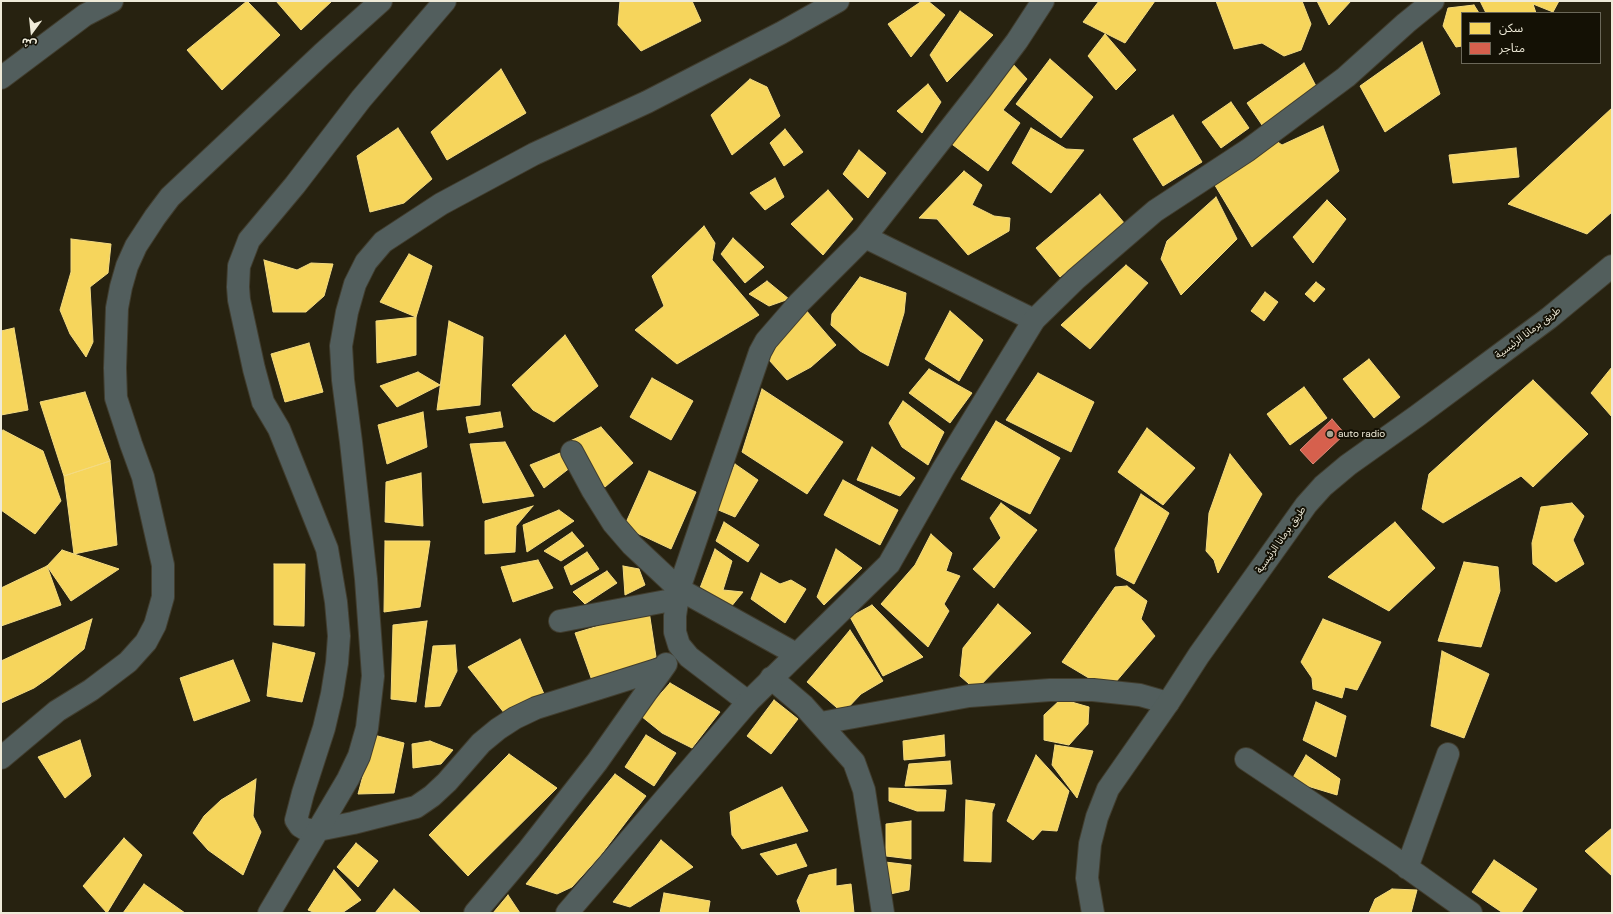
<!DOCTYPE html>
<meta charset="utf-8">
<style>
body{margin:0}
#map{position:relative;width:1613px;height:914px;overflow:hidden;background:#272210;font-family:"DM Sans","Noto Sans Arabic",sans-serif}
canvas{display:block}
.frame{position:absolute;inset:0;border:2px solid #eeead8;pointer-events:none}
.legend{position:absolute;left:1461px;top:12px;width:140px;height:52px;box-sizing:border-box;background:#141105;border:1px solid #6b6859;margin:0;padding:5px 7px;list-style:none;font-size:12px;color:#eeead8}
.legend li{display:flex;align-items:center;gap:8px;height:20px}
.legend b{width:20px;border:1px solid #6b6859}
.north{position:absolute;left:12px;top:12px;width:40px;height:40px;-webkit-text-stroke:3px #141105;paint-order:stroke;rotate:195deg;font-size:11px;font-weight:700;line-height:16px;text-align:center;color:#eeead8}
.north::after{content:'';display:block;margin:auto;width:14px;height:18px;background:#eeead8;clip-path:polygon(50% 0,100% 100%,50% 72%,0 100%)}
</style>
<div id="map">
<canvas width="1613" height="914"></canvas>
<div class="frame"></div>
<ul class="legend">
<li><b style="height:11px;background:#f6d55c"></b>سكن</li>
<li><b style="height:11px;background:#d6604d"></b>متاجر</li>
</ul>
<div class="north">ش</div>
</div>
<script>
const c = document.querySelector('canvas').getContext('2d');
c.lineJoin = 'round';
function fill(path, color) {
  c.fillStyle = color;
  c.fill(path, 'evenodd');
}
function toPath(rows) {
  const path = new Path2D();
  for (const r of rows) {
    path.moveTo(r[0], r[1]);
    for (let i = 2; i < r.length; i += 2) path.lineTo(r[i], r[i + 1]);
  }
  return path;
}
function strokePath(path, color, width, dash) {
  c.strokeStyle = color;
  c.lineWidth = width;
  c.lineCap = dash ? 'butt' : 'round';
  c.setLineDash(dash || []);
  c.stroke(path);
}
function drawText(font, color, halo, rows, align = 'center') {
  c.font = font + ' "DM Sans","Noto Sans Arabic",sans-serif';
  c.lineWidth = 4;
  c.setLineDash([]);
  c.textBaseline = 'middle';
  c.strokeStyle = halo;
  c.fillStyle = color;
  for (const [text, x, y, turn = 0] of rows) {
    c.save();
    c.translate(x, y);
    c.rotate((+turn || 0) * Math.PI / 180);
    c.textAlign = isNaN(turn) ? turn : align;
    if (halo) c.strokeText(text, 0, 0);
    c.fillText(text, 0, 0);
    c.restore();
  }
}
const homes = toPath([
 [247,1,280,35,222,90,187,50,247,1],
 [276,1,332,1,301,30,276,1],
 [620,1,692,1,701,21,641,51,618,25,620,1],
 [922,1,928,1,945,15,911,57,888,24,922,1],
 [1099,1,1155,1,1125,43,1083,22,1099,1],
 [1216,1,1302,1,1311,24,1301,50,1284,56,1262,43,1234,49,1216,1],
 [1317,1,1351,1,1329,25,1317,1],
 [1480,1,1559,1,1553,12,1533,4,1536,13,1486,13,1480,1],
 [1474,5,1479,13,1462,13,1462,46,1456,47,1443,26,1448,8,1474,5],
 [960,11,993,35,947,82,930,55,960,11],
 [1105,34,1136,70,1116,90,1088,56,1105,34],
 [1422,42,1440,94,1385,132,1360,86,1422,42],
 [1050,59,1093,97,1061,138,1016,104,1050,59],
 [1010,61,1027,79,1003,110,1020,123,988,171,949,142,1010,61],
 [1304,63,1318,90,1262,125,1247,103,1304,63],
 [501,69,526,113,447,160,431,132,501,69],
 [750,79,767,87,780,116,732,155,711,115,750,79],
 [928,84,941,102,922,133,897,111,928,84],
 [1231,102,1249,128,1221,148,1202,122,1231,102],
 [1612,108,1612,212,1587,234,1508,204,1612,108],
 [1173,115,1202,162,1163,186,1133,139,1173,115],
 [1323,126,1339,171,1252,247,1213,182,1269,136,1282,145,1323,126],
 [398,128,432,179,404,203,370,212,357,156,398,128],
 [1031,128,1066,149,1084,150,1051,193,1012,163,1031,128],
 [785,129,803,152,784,166,770,143,785,129],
 [1516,148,1519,177,1453,183,1449,155,1516,148],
 [859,150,886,173,868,198,843,174,859,150],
 [964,171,982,185,972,205,994,216,1010,218,1009,231,968,255,937,219,919,218,964,171],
 [775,178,784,197,765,210,750,193,775,178],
 [828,190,853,219,823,255,791,224,828,190],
 [1100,194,1125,224,1060,277,1036,248,1100,194],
 [1216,197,1237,239,1181,295,1161,259,1167,241,1216,197],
 [1327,200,1346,219,1313,263,1293,237,1327,200],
 [704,226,715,243,712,260,759,315,677,364,635,330,664,306,652,276,704,226],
 [733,238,764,267,745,283,721,254,733,238],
 [71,239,111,244,108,273,90,287,93,342,86,357,70,334,60,310,71,272,71,239],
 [409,254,432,266,416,317,380,302,409,254],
 [264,260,297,270,311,263,333,264,324,296,306,312,273,312,264,260],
 [1126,265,1148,283,1090,349,1061,325,1126,265],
 [860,277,906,293,904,313,888,366,860,351,831,325,832,314,860,277],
 [767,281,789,299,769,306,749,294,767,281],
 [1316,282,1325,289,1314,302,1305,294,1316,282],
 [1265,292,1278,302,1264,321,1251,311,1265,292],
 [805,309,836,345,811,367,787,380,769,360,779,340,805,309],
 [950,311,983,340,959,381,925,359,950,311],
 [416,317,416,355,377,363,376,321,416,317],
 [449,321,483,337,480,405,437,410,449,321],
 [14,328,28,410,1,415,1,331,14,328],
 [565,335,598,386,554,422,533,410,512,385,565,335],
 [309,343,323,392,285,402,271,354,309,343],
 [1369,359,1400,397,1374,418,1343,379,1369,359],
 [1612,367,1612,417,1591,393,1612,367],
 [929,369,972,393,950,423,909,393,929,369],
 [418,372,440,385,397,407,380,386,418,372],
 [1038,373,1094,402,1071,452,1006,420,1038,373],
 [652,378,693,401,671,440,630,417,652,378],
 [1533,380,1588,434,1533,487,1521,476,1443,523,1422,509,1429,474,1533,380],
 [1304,387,1327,418,1290,445,1267,414,1304,387],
 [762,389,843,442,807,494,742,452,762,389],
 [85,392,110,461,64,476,40,402,85,392],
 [903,401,944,432,928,465,902,447,889,423,903,401],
 [423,412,427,447,387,464,378,425,423,412],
 [500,412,503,427,469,433,466,417,500,412],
 [996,421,1060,458,1030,514,961,479,996,421],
 [601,427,633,463,605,487,587,472,570,441,601,427],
 [1147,428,1195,468,1163,505,1118,472,1147,428],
 [3,430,43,451,61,501,35,534,1,510,1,433,3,430],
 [505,442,534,496,483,503,470,444,505,442],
 [872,447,915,478,900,496,857,480,872,447],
 [565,451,571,467,544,488,530,465,565,451],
 [1230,454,1262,494,1218,573,1214,560,1206,551,1209,513,1230,454],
 [110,461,117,545,74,554,64,476,110,461],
 [735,464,758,480,735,517,716,509,735,464],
 [649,471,696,492,671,549,624,527,649,471],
 [421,473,423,526,385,522,386,482,421,473],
 [843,480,898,510,880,545,824,515,843,480],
 [1141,494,1169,513,1134,584,1117,575,1115,549,1141,494],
 [1001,503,1037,530,994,588,973,569,1001,538,990,518,1001,503],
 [1572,503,1584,516,1573,540,1584,564,1556,582,1533,564,1532,543,1541,507,1572,503],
 [533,506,516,526,515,552,485,554,485,521,533,506],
 [559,510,574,521,527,552,523,525,559,510],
 [724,522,759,545,748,562,716,541,724,522],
 [1395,522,1435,568,1389,611,1328,577,1395,522],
 [572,532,584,546,561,561,544,551,572,532],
 [931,534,952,553,946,571,960,576,944,604,949,611,928,647,881,604,915,565,931,534],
 [385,541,430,541,420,607,384,612,385,541],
 [715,549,732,561,723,590,743,592,726,613,700,588,715,549],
 [836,549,862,568,824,605,817,597,836,549],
 [62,550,119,569,71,601,47,566,62,550],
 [587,552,599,569,571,585,564,567,587,552],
 [538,560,553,588,513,602,501,567,538,560],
 [1464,562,1498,567,1500,591,1481,647,1438,641,1464,562],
 [274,564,305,564,304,626,274,625,274,564],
 [47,566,61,605,1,626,1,588,47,566],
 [623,566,639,569,645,585,625,595,623,566],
 [607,571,617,583,585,604,573,592,607,571],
 [761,573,780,584,791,580,806,589,785,623,751,599,761,573],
 [1127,586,1147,601,1141,619,1155,636,1109,690,1062,662,1115,587,1127,586],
 [998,604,1031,633,976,690,960,676,963,648,998,604],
 [872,605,923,657,883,676,850,617,872,605],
 [649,611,656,657,594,686,575,633,649,611],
 [92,619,84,649,50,677,34,688,1,703,1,661,92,619],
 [1323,619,1381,642,1357,690,1345,687,1342,698,1313,689,1312,678,1301,662,1323,619],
 [427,621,416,702,391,699,393,625,427,621],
 [850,630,883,681,861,694,843,713,807,682,850,630],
 [520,639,544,694,505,714,468,667,520,639],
 [273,643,315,653,302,702,267,696,273,643],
 [455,645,457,671,440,706,425,707,433,646,455,645],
 [1442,651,1489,674,1464,738,1431,726,1442,651],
 [233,660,250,701,194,721,180,678,233,660],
 [670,683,720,712,692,748,662,733,641,716,670,683],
 [1061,699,1089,707,1088,724,1069,745,1044,740,1044,715,1061,699],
 [774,700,798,719,771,754,747,736,774,700],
 [1316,702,1346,716,1336,757,1303,740,1316,702],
 [374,735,404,743,394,793,358,794,374,735],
 [646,735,676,753,654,786,625,767,646,735],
 [944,735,945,756,904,760,903,741,944,735],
 [80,740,91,776,65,798,38,757,80,740],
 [430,741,453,750,441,764,413,768,412,744,430,741],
 [1055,745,1093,751,1077,798,1052,765,1055,745],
 [509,754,557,788,468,876,429,835,509,754],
 [1036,755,1069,791,1057,831,1042,830,1033,840,1007,821,1036,755],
 [1306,755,1340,779,1337,795,1291,781,1306,755],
 [950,761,952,784,905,786,909,764,950,761],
 [615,774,646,796,600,856,572,887,557,894,526,884,615,774],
 [256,779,253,816,261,832,243,875,208,850,193,833,204,816,221,800,256,779],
 [782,787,808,831,742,849,732,835,730,812,782,787],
 [889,788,946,790,944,811,917,811,889,801,889,788],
 [966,800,995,804,992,812,991,862,964,861,966,800],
 [911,821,911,859,886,856,886,824,911,821],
 [1612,828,1612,876,1585,851,1612,828],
 [124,838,142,855,107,913,83,886,124,838],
 [661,840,693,867,630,907,613,902,661,840],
 [356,843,378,861,358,887,337,867,356,843],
 [796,844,807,866,777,875,760,854,796,844],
 [1494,860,1537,889,1521,913,1503,913,1472,892,1494,860],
 [885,862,911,865,909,890,890,894,885,862],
 [836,869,836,886,851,884,854,913,801,913,797,901,809,875,836,869],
 [334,870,361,900,342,913,316,913,308,910,334,870],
 [144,884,185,913,123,913,144,884],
 [394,889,421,913,375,913,394,889],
 [1392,889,1417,890,1411,913,1369,913,1375,899,1392,889],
 [664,893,710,901,708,913,660,913,664,893],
 [508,895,520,913,493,913,508,895]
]);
fill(homes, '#f6d55c');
strokePath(homes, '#f4db81', 1);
const shops = toPath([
 [1332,419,1345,434,1313,464,1300,450,1332,419]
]);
fill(shops, '#d6604d');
strokePath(shops, '#dd8977', 1);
const minor = toPath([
 [445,1,361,99,295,185,249,240,239,266,238,287,239,300,254,369,263,402,279,429,327,549,336,602,339,636,337,663,332,694,324,728,303,793,296,820,300,826,305,829,310,830,318,830,353,823,416,807,432,796,447,782,481,743,498,729,515,718,536,708,663,668],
 [1,78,85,15,112,1],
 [865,237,1034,320],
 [572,452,593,491,613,523,632,545,679,589,796,654],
 [560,621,677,599],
 [771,678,804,706,854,762,864,790,883,913],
 [748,702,689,657,679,645,675,632,675,616,679,589,760,352,766,341,799,303,865,237,981,89,1017,41,1043,1],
 [821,723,969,696,1050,690,1093,690,1140,695,1168,703],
 [1,758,57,711,91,690,128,662,146,642,155,625,163,597,163,565,143,477,131,444,116,398,115,368,117,308,121,287,127,266,136,246,155,217,170,197,322,54,381,1],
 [1246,759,1391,856,1471,913],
 [1407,868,1448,754],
 [475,913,529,849,597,762,666,664]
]);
const tertiary = toPath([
 [269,913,348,779,359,756,367,728,373,676,366,579,351,442,343,380,341,346,347,312,355,284,366,262,383,242,441,204,534,154,647,102,781,33,838,1],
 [567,913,748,702,889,564,943,469,1034,320,1076,279,1155,211,1248,150,1346,77,1406,23,1433,1]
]);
const secondary = toPath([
 [1093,913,1087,878,1090,844,1097,817,1108,789,1168,703,1199,655,1306,505,1323,486,1348,465,1417,416,1549,318,1612,266]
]);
strokePath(minor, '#413d2e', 24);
strokePath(tertiary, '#413d2e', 24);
strokePath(secondary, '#413d2e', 24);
strokePath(minor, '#525e5d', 22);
strokePath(tertiary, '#525e5d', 22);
strokePath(secondary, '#525e5c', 22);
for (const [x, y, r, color] of [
 [1330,434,4,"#a8a492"]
]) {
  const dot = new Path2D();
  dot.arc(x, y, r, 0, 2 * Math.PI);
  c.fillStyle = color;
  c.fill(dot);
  strokePath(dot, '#141105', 1.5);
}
drawText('10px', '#eeead8', '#141105', [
 ["طريق برمانا الرئيسية",1528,333,-37],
 ["طريق برمانا الرئيسية",1281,540,-55]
]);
drawText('10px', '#eeead8', '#141105', [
 ["auto radio",1338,434]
], 'left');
</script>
